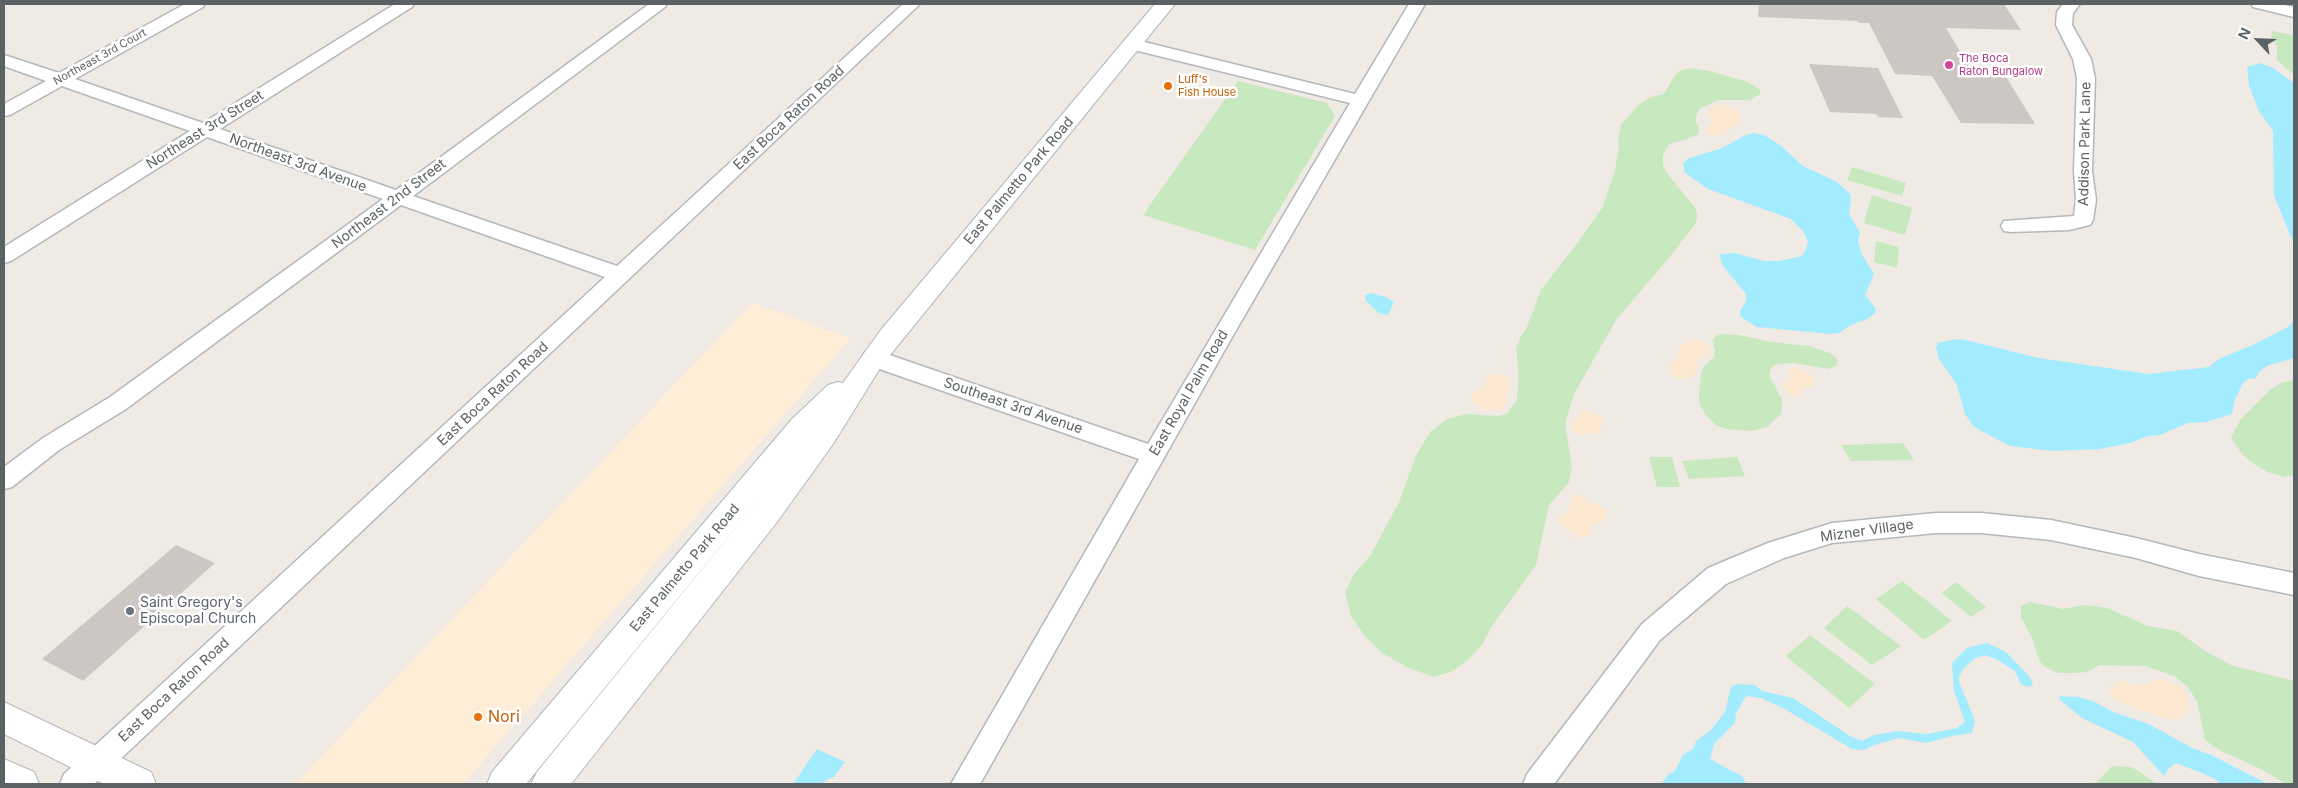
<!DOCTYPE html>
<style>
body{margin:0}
#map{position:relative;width:2298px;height:788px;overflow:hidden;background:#efeae3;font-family:Inter,sans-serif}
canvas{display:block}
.frame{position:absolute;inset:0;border:5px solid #5b6265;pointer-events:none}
.north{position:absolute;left:2233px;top:15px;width:50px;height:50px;-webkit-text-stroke:4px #fff;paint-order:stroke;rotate:295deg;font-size:14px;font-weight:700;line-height:20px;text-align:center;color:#5b6265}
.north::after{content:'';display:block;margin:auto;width:18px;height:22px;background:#5b6265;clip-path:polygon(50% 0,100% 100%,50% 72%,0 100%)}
</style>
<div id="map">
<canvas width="2298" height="788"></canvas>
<div class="frame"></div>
<div class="north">N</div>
</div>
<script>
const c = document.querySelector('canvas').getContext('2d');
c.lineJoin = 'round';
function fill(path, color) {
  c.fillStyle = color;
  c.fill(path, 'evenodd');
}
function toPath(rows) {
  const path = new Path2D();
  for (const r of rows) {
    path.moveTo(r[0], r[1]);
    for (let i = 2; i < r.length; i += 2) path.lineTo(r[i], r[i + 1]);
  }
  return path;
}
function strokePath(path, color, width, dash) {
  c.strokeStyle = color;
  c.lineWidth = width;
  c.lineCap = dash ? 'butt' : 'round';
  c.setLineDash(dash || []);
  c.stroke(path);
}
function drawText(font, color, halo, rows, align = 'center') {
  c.font = font + ' Inter,sans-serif';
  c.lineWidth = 5;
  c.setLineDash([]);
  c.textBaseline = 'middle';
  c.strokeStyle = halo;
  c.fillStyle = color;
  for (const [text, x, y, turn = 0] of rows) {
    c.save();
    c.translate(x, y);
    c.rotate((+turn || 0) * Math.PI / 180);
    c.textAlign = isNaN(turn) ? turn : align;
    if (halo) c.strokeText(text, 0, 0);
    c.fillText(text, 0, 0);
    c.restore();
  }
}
fill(toPath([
 [752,303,851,338,463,784,295,784]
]), '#ffedd8');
fill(toPath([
 [2272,31,2294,35,2294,75,2277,60,2277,46,2271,37],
 [1690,68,1709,71,1746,81,1760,90,1760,94,1750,100,1718,100,1699,109,1695,120,1699,128,1698,134,1687,139,1669,144,1663,155,1663,165,1666,172,1695,208,1698,216,1695,224,1668,259,1616,320,1574,394,1566,421,1566,431,1572,466,1569,482,1549,505,1536,565,1492,626,1482,645,1470,658,1453,671,1434,677,1409,668,1382,653,1364,635,1351,616,1345,593,1354,574,1370,556,1399,502,1416,456,1430,432,1447,419,1467,414,1497,416,1507,414,1517,399,1519,377,1516,348,1521,336,1527,327,1541,290,1579,241,1602,208,1615,171,1619,145,1618,137,1622,123,1641,103,1651,97,1664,94,1675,75,1682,70],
 [1238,81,1327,103,1335,116,1255,250,1143,215],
 [1852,167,1906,183,1902,196,1847,180],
 [1872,195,1912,208,1905,235,1864,223],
 [1876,241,1899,247,1897,268,1874,262],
 [1721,334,1739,335,1771,342,1809,346,1830,353,1837,359,1837,365,1829,369,1793,363,1776,364,1771,368,1769,375,1782,400,1781,414,1767,427,1751,431,1726,429,1716,425,1706,415,1700,405,1699,396,1701,373,1704,366,1714,357,1715,350,1712,341,1716,336],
 [2294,380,2294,475,2284,477,2268,472,2254,464,2244,456,2231,438,2240,420,2271,389,2281,383],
 [1903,443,1914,460,1851,461,1841,445],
 [1649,457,1672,457,1680,487,1657,487],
 [1737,457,1745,476,1689,479,1682,461],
 [1902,581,1952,621,1924,640,1876,599],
 [1956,582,1986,607,1971,617,1942,593],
 [2030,602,2063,609,2085,605,2107,608,2148,626,2177,631,2208,653,2233,666,2294,681,2294,784,2286,784,2261,769,2219,750,2205,740,2197,701,2187,686,2176,677,2146,666,2099,665,2087,672,2075,673,2058,673,2047,668,2040,662,2032,638,2021,617,2021,606],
 [1847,606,1901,646,1872,665,1824,628],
 [1810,635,1875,684,1849,708,1786,656],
 [2112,766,2132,767,2157,784,2087,784,2097,782]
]), '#c8e8bf');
fill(toPath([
 [1721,104,1736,109,1740,113,1740,119,1739,123,1728,129,1726,134,1718,136,1707,134,1704,129,1713,124,1713,121,1708,114,1709,111,1715,105],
 [1694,339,1708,344,1711,348,1711,354,1698,360,1697,371,1691,378,1679,379,1673,376,1669,372,1670,363,1677,360,1680,346],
 [1793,367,1808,371,1814,378,1814,385,1805,388,1803,394,1799,396,1787,393,1782,386,1783,383,1790,379,1788,370],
 [1497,373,1507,376,1510,381,1511,388,1507,391,1508,401,1500,410,1484,410,1474,403,1471,393,1484,387,1488,376],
 [1588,410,1602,416,1603,424,1598,433,1582,435,1572,429,1571,422,1582,412],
 [1580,494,1591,504,1598,503,1606,510,1606,517,1603,521,1593,524,1589,534,1583,538,1575,537,1558,522,1559,516,1566,514,1569,510,1572,496],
 [2156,679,2164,679,2182,687,2191,707,2181,719,2175,720,2163,718,2117,701,2111,696,2110,689,2116,682,2125,681,2138,686]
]), '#fce8d1');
fill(toPath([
 [2260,63,2273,68,2294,83,2294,244,2274,196,2273,131,2259,111,2249,86,2247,67],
 [1753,133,1764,135,1780,145,1803,166,1837,182,1850,194,1851,201,1849,214,1860,233,1858,240,1861,253,1874,274,1865,295,1876,309,1875,313,1867,319,1851,325,1839,333,1831,334,1757,327,1741,317,1740,311,1746,301,1746,294,1723,266,1719,254,1734,253,1764,261,1779,261,1802,256,1806,250,1808,241,1803,231,1791,219,1708,189,1685,173,1683,164,1689,158,1720,149,1744,136],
 [1371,293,1386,297,1394,302,1388,315,1379,313,1366,301,1365,295],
 [2294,321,2294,358,2267,366,2259,372,2256,378,2248,379,2243,383,2235,399,2232,414,2206,422,2188,423,2160,435,2148,436,2130,443,2100,449,2053,451,2010,446,1974,427,1965,414,1957,385,1939,359,1936,348,1938,343,1957,339,1966,340,2039,358,2148,374,2209,367,2219,359,2255,344,2288,327],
 [1987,643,2006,652,2030,677,2033,685,2028,687,2021,684,2015,671,1996,659,1984,655,1974,659,1963,669,1958,679,1975,721,1972,733,1952,736,1926,743,1899,738,1877,744,1864,750,1852,749,1783,708,1761,698,1746,696,1736,714,1735,723,1714,744,1710,759,1743,777,1746,784,1662,783,1668,775,1675,771,1683,755,1693,749,1696,741,1710,731,1725,712,1731,687,1737,684,1755,685,1762,691,1793,698,1850,736,1862,741,1874,735,1897,731,1927,734,1957,728,1965,722,1954,691,1952,663,1967,648],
 [2059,696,2079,697,2095,702,2113,712,2149,724,2192,748,2211,755,2268,784,2220,784,2217,780,2202,773,2176,763,2169,768,2164,776,2133,742,2082,718,2060,700],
 [817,749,845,762,834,777,826,780,822,784,793,784]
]), '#a3ecff');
fill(toPath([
 [1759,4,2004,4,2021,30,1946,28,1973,73,2005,75,2035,124,1961,123,1932,76,1895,74,1869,23,1859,23,1858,21,1758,17],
 [1809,64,1878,68,1903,118,1878,117,1876,114,1830,112],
 [176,545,215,563,83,681,42,659]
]), '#ccc7c2');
const minor = toPath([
 [185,4,205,4,203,7,75,79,203,123,395,4,414,4,412,7,220,129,396,190,649,4,667,4,665,7,413,196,617,266,903,4,920,4,94,784,60,784,64,774,605,277,401,205,126,409,59,450,12,487,4,489,4,467,43,438,110,397,383,199,207,137,11,261,4,263,4,247,190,131,62,86,10,115,4,116,4,104,46,81,4,66,4,55,59,73,185,4],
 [1409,4,1425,4,1231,339,980,784,951,784,1139,459,865,364,862,358,865,352,873,350,881,352,1148,444,1350,103,1126,48,1124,44,1126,40,1132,39,1355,94,1409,4],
 [2063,4,2080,4,2073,13,2072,25,2091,59,2095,78,2092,171,2096,200,2093,220,2090,225,2069,230,2011,232,2004,231,2001,226,2004,221,2074,216,2076,200,2074,171,2077,78,2073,59,2056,25,2057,12,2063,4],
 [2251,4,2279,4,2294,7,2294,17,2253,7,2251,4],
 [1936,513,1981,513,2051,520,2136,538,2199,554,2294,573,2294,595,2199,576,2136,558,2051,540,1981,533,1936,533,1832,543,1784,558,1726,584,1660,640,1554,784,1523,784,1527,774,1642,624,1708,568,1768,543,1832,523,1936,513]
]);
const secondary = toPath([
 [1155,4,1175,4,882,365,833,444,777,522,571,784,531,784,537,772,764,493,526,784,487,784,492,772,792,419,828,385,838,382,843,383,880,331,1155,4],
 [4,702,151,772,156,784,104,784,4,734,4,702],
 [4,759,34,772,39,784,4,784,4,759]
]);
strokePath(minor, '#b4b8bb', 3);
strokePath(secondary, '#b2b9bc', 2);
fill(minor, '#fff');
fill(secondary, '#fff');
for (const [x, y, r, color] of [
 [1949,65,5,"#d1479c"],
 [1168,86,5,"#e8710a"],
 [130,611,5,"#6b7280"],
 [478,717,5,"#e8710a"]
]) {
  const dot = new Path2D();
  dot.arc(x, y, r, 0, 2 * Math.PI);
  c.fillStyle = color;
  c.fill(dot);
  strokePath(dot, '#fff', 2);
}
drawText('11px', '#5b6265', '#fff', [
 ["Northeast 3rd Court",100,57,-29]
]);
drawText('11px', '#b23c85', '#fff', [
 ["The Boca",1959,59],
 ["Raton Bungalow",1959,72]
], 'left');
drawText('11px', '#c56008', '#fff', [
 ["Luff's",1178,80],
 ["Fish House",1178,93]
], 'left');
drawText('14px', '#5b6265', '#fff', [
 ["East Boca Raton Road",789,118,-43],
 ["Northeast 3rd Street",205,130,-32],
 ["Addison Park Lane",2085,144,-89],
 ["Northeast 3rd Avenue",298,163,20],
 ["East Palmetto Park Road",1019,181,-50],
 ["Northeast 2nd Street",389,204,-37],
 ["East Royal Palm Road",1189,393,-60],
 ["East Boca Raton Road",493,394,-43],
 ["Southeast 3rd Avenue",1013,406,19],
 ["Mizner Village",1867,531,-8],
 ["East Palmetto Park Road",685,568,-50],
 ["East Boca Raton Road",174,690,-43]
]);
drawText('14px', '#5b616d', '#fff', [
 ["Saint Gregory's",140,603],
 ["Episcopal Church",140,619]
], 'left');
drawText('16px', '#c56008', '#fff', [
 ["Nori",488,717]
], 'left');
</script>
